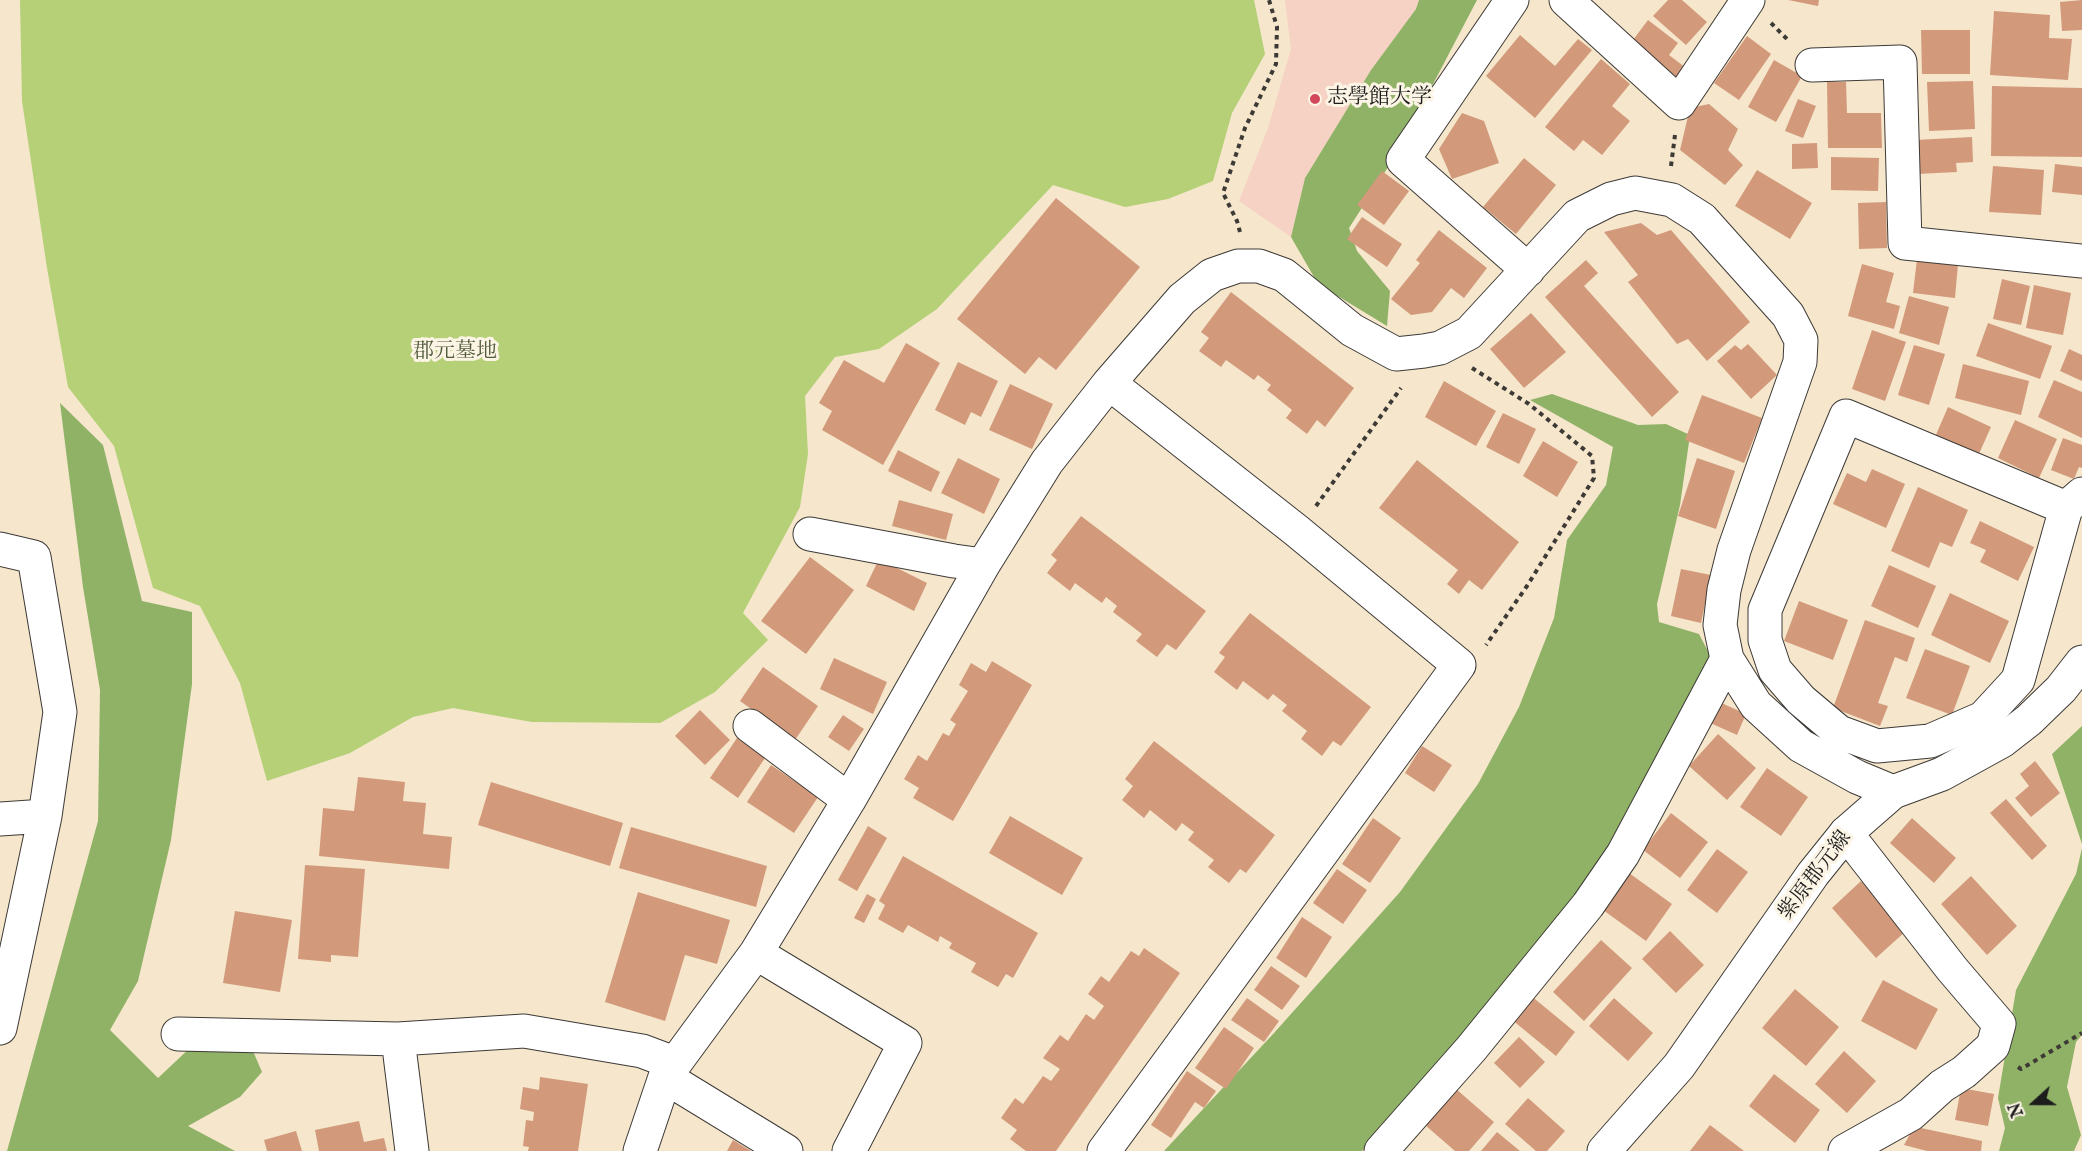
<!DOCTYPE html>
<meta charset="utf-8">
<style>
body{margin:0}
#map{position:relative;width:2082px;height:1151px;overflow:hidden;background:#f5e6cc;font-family:"IM FELL English",serif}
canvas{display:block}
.north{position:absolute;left:2004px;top:1073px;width:60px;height:60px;-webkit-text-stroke:4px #fcf5e5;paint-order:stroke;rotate:249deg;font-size:16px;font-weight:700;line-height:24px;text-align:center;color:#1c1c1c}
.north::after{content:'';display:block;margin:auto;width:21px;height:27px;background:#1c1c1c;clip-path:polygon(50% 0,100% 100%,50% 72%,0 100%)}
</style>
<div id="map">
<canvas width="2082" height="1151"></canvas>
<div class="north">N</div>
</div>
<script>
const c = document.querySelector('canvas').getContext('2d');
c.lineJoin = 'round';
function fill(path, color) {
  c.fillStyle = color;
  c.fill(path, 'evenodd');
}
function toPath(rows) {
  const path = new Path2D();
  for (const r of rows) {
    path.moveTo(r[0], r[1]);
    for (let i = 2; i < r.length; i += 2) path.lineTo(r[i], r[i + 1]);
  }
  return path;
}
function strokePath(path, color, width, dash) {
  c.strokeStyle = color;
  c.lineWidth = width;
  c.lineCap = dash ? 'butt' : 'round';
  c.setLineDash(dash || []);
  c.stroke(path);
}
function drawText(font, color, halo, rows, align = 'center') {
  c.font = font + ' "IM FELL English","Noto Serif JP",serif';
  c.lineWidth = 6;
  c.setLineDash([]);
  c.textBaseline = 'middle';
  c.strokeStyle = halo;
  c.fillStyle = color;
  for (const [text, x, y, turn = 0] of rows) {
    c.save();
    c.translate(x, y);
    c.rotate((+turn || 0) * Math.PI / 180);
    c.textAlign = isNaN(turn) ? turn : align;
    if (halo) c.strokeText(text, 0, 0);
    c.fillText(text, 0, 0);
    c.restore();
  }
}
fill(toPath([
 [1285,0,1419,0,1416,9,1371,70,1305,178,1291,237,1239,201,1268,128,1291,49]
]), '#f6d2c4');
fill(toPath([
 [20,0,1254,0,1265,54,1232,113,1213,181,1168,199,1125,207,1053,185,937,309,879,349,835,357,805,396,808,454,800,507,743,613,768,640,715,692,660,723,532,722,453,708,413,717,350,753,267,781,240,683,200,606,153,588,114,446,68,387,47,268,22,101]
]), '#b5d076');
fill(toPath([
 [1419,0,1477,0,1397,153,1349,228,1357,251,1390,291,1387,326,1318,284,1291,237,1305,178,1371,70,1416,9],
 [1552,394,1638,425,1666,424,1690,435,1680,505,1657,604,1659,622,1699,634,1713,661,1617,845,1484,1008,1362,1151,1164,1151,1274,1033,1400,892,1478,784,1519,707,1554,618,1567,540,1606,485,1613,447,1530,400],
 [60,403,103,445,142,601,192,612,192,684,171,840,138,981,110,1030,158,1078,208,1031,246,1035,262,1072,240,1097,188,1126,235,1151,7,1151,98,821,100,690,83,587],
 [2082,726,2082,844,2052,754],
 [2082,848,2082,1035,2076,1042,2067,1087,2081,1135,2074,1151,1999,1151,2005,1128,1998,1098,2016,990,2076,874]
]), '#90b267');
fill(toPath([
 [1668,0,1682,0,1707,22,1686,45,1653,16],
 [1788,0,1819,0,1818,6],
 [2082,0,2082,30,2062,31,2060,2],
 [1994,11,2050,15,2049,38,2072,39,2068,80,1990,75],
 [1648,20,1678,43,1669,55,1690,71,1680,83,1630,44],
 [1921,30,1970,30,1970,74,1922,74],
 [1520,35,1555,66,1578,39,1592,50,1535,118,1486,76],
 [1747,36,1771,54,1739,100,1714,83],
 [1601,59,1630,84,1612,106,1630,121,1602,155,1583,140,1574,151,1545,127],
 [1774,60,1802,76,1776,122,1748,107],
 [1973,81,1975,129,1929,131,1927,82],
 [1827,82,1846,82,1847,113,1881,113,1882,148,1828,148],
 [1992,86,2082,88,2082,157,1991,156],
 [1798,99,1816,106,1803,138,1785,131],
 [1709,104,1738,129,1728,150,1743,165,1725,185,1680,150,1690,108],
 [1462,113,1484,121,1499,163,1452,179,1439,149],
 [1972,137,1973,162,1956,163,1957,172,1917,174,1915,140],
 [1817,143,1818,168,1792,169,1792,144],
 [1831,157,1879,158,1878,191,1831,190],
 [1524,158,1556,185,1516,234,1483,207],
 [2055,164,2082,167,2082,195,2052,192],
 [1993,166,2044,170,2041,215,1989,212],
 [1757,170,1812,203,1790,239,1735,206],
 [1382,171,1409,191,1384,225,1357,205],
 [1056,198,1140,267,1056,370,1039,357,1025,374,957,319],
 [1886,202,1887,248,1859,249,1858,203],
 [1362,217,1402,244,1387,267,1347,239],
 [1641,223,1657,235,1671,230,1750,322,1707,361,1688,339,1677,344,1628,282,1638,275,1604,232],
 [1439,230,1487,268,1464,298,1451,288,1432,312,1411,315,1391,299,1420,263,1416,260],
 [1917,259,1958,264,1955,298,1913,293],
 [1586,260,1598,273,1584,286,1679,392,1652,417,1545,297],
 [1862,264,1894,273,1886,302,1900,306,1894,329,1848,316],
 [2002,279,2030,286,2021,325,1993,319],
 [2034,285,2071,293,2063,335,2026,328],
 [1231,292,1354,388,1325,427,1317,420,1307,434,1286,418,1292,410,1267,390,1271,385,1258,375,1254,380,1226,360,1221,367,1199,351,1209,338,1201,332],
 [1909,296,1949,307,1939,345,1899,333],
 [1531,313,1566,352,1524,388,1490,349],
 [1988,323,2052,346,2040,379,1976,356],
 [1872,330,1906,342,1885,401,1852,389],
 [906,343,940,363,883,465,822,430,832,411,819,403,844,360,884,383],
 [1748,344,1777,375,1751,399,1717,361,1735,345,1741,350],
 [1914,345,1945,354,1929,405,1898,395],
 [2069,349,2082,355,2082,381,2060,371],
 [958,362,998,381,981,417,971,412,965,425,935,410],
 [1963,364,2029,381,2021,415,1955,398],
 [2054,380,2082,392,2082,438,2038,417],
 [1444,381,1496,411,1476,446,1425,417],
 [1010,384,1053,404,1032,449,989,430],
 [1702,395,1762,418,1744,463,1685,440],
 [1948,407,1991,427,1978,456,1935,437],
 [1503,413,1536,429,1519,464,1486,447],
 [2015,420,2057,439,2039,478,1998,458],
 [2063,438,2082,445,2082,468,2079,467,2074,479,2051,470],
 [1543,441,1578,462,1557,497,1523,476],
 [898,450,940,472,931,492,888,471],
 [958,458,1000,479,984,514,941,493],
 [1697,458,1735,471,1716,529,1678,516],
 [1417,460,1519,542,1482,590,1469,580,1459,594,1447,584,1458,570,1379,508],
 [1872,469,1905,484,1886,528,1833,504,1847,473,1866,482],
 [1918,487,1968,510,1952,547,1940,542,1929,568,1891,551],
 [899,500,953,514,946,540,892,526],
 [1081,516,1206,611,1176,650,1167,644,1157,657,1136,641,1142,634,1113,612,1117,606,1106,597,1102,603,1075,583,1070,591,1047,573,1057,560,1051,555],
 [1980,521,2034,547,2018,581,1980,562,1986,550,1970,543],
 [810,557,854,590,806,654,761,621],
 [879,559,927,583,914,611,866,586],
 [1889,565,1936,586,1918,628,1871,606],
 [1681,569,1711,575,1701,623,1671,616],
 [1950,593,2009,621,1990,663,1931,635],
 [1799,601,1848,620,1833,660,1784,641],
 [1250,613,1371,707,1341,746,1333,741,1322,756,1301,739,1307,731,1282,711,1287,705,1273,694,1268,700,1243,681,1237,690,1214,672,1225,657,1219,653],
 [1865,620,1915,638,1907,662,1895,657,1878,703,1888,706,1880,726,1833,708],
 [1925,649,1970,666,1952,715,1906,698],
 [834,658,887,682,873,714,820,689],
 [992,661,1032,685,953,821,913,798,919,788,904,779,918,755,927,761,943,733,949,736,956,724,950,720,968,691,959,685,971,663,986,672],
 [763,667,818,706,795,740,740,701],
 [1717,701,1746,714,1737,735,1708,722],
 [700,710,730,740,705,765,675,736],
 [843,715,864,729,849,751,828,737],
 [1718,734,1756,768,1727,800,1689,766],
 [737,738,765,758,738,798,710,778],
 [1154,741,1275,835,1246,873,1240,869,1229,883,1208,867,1214,860,1188,840,1194,832,1182,823,1176,831,1150,810,1144,818,1122,800,1133,786,1125,779],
 [1422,746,1452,765,1434,792,1405,773],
 [2035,761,2060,793,2031,817,2015,798,2029,786,2020,774],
 [771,765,818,797,794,833,747,802],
 [1767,768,1808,797,1781,836,1740,807],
 [358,777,405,782,403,801,426,803,423,834,452,837,449,869,319,856,323,808,354,811],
 [491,782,623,823,610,866,478,825],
 [2006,799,2047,846,2032,860,1990,813],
 [1671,813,1708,842,1680,878,1643,850],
 [1010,816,1083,858,1062,895,989,853],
 [1373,818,1401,838,1370,883,1342,864],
 [1912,818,1956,858,1934,883,1890,843],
 [868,826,887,838,857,891,838,880],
 [631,827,767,866,756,907,619,868],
 [1717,849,1748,872,1717,913,1687,890],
 [903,856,1038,933,1013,978,1006,974,998,987,971,972,976,963,949,948,952,943,940,936,938,942,908,925,903,933,878,919,885,905,879,901],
 [305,865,365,869,358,957,331,955,331,962,298,959],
 [1337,869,1367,890,1343,924,1313,903],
 [1629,873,1672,904,1646,941,1603,910],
 [1971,876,2017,926,1987,955,1941,904],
 [1861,881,1906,931,1876,958,1832,908],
 [638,892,730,920,717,964,685,955,665,1021,605,1002],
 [867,894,876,899,864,923,854,918],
 [235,911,292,920,280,992,223,983],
 [1302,917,1332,937,1306,978,1276,958],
 [1670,931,1704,965,1676,993,1642,959],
 [1601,940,1632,968,1584,1021,1553,992],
 [1144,948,1180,973,1056,1151,1026,1151,1010,1139,1017,1130,1001,1118,1015,1098,1023,1104,1043,1076,1051,1081,1060,1069,1043,1058,1060,1035,1068,1041,1086,1014,1094,1020,1104,1006,1088,994,1101,976,1109,982,1131,951,1139,956],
 [1271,966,1300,986,1282,1010,1254,990],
 [1883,980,1938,1009,1916,1050,1861,1021],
 [1795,989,1839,1027,1806,1066,1762,1028],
 [1530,995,1575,1032,1556,1056,1511,1019],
 [1247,998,1279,1021,1264,1042,1231,1020],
 [1614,998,1653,1033,1628,1061,1589,1026],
 [1224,1027,1254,1048,1226,1089,1195,1068],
 [1519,1037,1545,1062,1520,1088,1494,1063],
 [1844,1051,1876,1081,1847,1113,1815,1084],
 [1187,1071,1216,1091,1204,1108,1195,1102,1171,1138,1151,1125],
 [1774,1074,1820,1110,1795,1143,1749,1106],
 [540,1077,588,1084,578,1151,528,1151,529,1147,523,1146,526,1120,533,1121,534,1112,520,1109,523,1087,539,1090],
 [1961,1088,1994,1094,1988,1126,1955,1120],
 [1456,1089,1494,1122,1469,1151,1455,1151,1425,1125],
 [1528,1098,1565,1131,1547,1151,1536,1151,1505,1124],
 [359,1121,364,1142,384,1138,387,1151,319,1151,315,1130],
 [1710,1125,1744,1151,1690,1151],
 [1921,1128,1982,1141,1981,1151,1927,1151,1904,1145,1910,1134],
 [296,1131,302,1151,267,1151,264,1140],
 [1497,1132,1520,1151,1481,1151],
 [733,1140,751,1151,727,1151]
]), '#d29a7b');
const street = toPath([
 [1512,0,1403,160,1528,270],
 [1566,0,1679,103,1748,0],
 [1812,65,1900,62,1905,243,2082,261],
 [2066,508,1846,416,1765,610,1765,640,1775,670,1801,700,1839,732,1877,746,1930,741,1983,718,2018,680,2066,508,2082,494],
 [810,534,954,561,983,565],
 [0,549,34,557,60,712,45,816,0,1028],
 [750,726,849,800],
 [0,819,45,816],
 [756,953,905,1043,849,1151],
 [178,1034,398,1039,524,1031,642,1051,674,1063],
 [398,1039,412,1151],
 [665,1077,786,1151],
 [640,1151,665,1077,756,953,849,800,983,565,1047,462,1109,383,1182,299,1212,275,1238,266,1259,266,1284,275,1352,330,1396,354,1424,351,1440,348,1469,333,1577,216,1611,199,1635,193,1672,200,1702,219,1788,315,1801,340,1800,362,1734,550,1724,590,1720,625,1727,659,1756,705,1801,746,1857,777,1893,792],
 [1104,1151,1459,665,1297,531,1109,383],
 [1381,1151,1471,1049,1588,905,1623,854,1727,659],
 [1845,1151,1911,1114,1942,1086,1964,1072,1993,1046,1999,1024,1952,969,1846,833]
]);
const secondary = toPath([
 [1604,1151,1679,1066,1813,874,1846,833,1893,792,1942,774,2002,741,2029,720,2061,689,2082,662]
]);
strokePath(street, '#3d3a36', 35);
strokePath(secondary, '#3d3a36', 35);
strokePath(toPath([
 [1771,23,1789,41],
 [1671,166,1675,135],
 [1240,232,1237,221,1223,193,1245,128,1276,64,1277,27,1269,0],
 [1472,368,1529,404,1592,456,1594,478,1527,586,1486,645],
 [1316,506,1401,388],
 [2018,1067,2021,1069,2082,1033]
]), '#3d3a36', 4, [4.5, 4.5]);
strokePath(street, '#fff', 33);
strokePath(secondary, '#fff', 33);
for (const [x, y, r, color] of [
 [1315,99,6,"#d1495b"]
]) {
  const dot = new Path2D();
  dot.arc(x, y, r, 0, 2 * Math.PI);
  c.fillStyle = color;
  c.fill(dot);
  strokePath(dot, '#fcf5e5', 2);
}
drawText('21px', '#1c1c1c', '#fcf5e5', [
 ["志學館大学",1327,99]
], 'left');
drawText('21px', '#525b3c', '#fcf5e5', [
 ["郡元墓地",455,353]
]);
drawText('21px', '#1c1c1c', '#fcf5e5', [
 ["紫原郡元線",1816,876,-53]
]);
</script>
